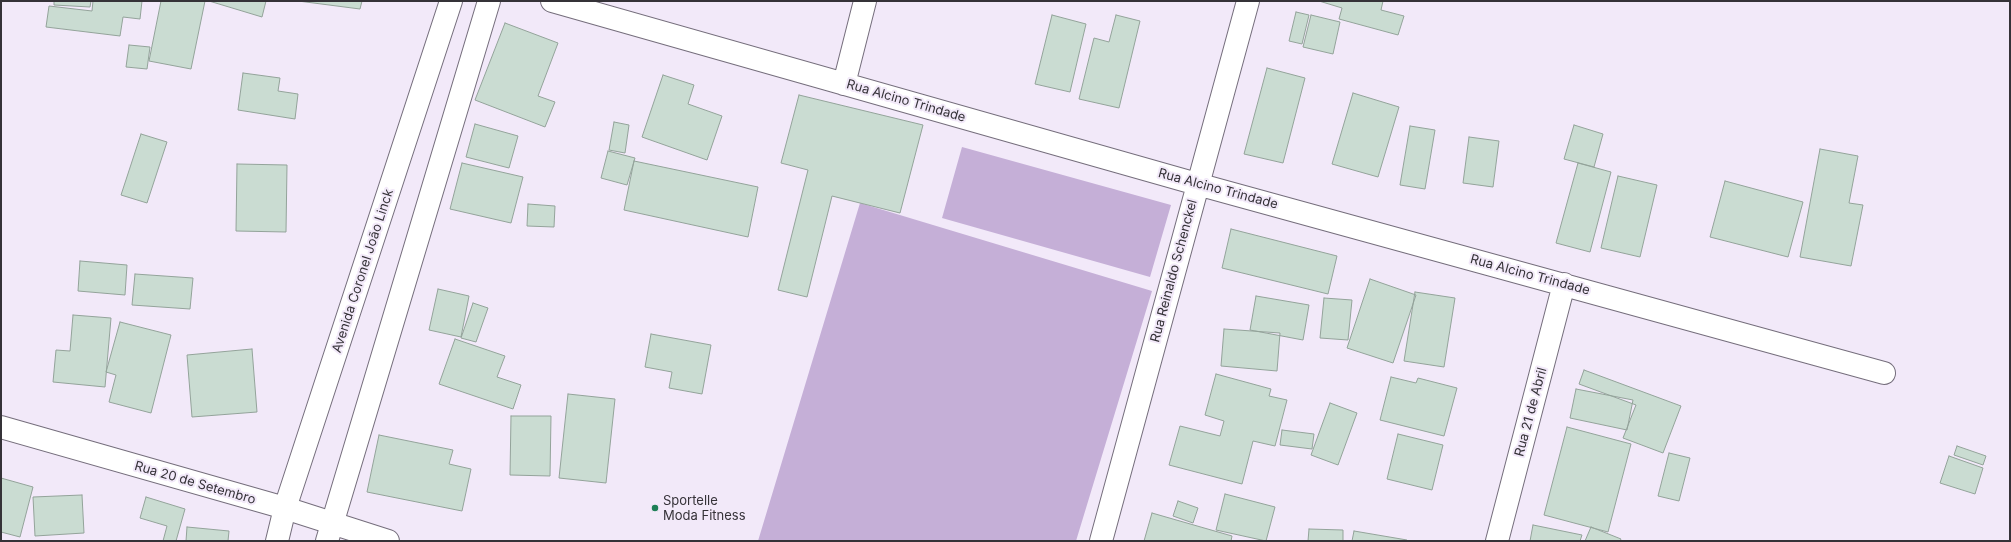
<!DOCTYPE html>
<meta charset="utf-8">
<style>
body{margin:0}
#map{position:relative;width:2011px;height:542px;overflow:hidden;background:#f2e9f9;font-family:Inter,sans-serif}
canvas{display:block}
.frame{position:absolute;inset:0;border:2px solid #353238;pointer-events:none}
</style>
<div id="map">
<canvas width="2011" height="542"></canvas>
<div class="frame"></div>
</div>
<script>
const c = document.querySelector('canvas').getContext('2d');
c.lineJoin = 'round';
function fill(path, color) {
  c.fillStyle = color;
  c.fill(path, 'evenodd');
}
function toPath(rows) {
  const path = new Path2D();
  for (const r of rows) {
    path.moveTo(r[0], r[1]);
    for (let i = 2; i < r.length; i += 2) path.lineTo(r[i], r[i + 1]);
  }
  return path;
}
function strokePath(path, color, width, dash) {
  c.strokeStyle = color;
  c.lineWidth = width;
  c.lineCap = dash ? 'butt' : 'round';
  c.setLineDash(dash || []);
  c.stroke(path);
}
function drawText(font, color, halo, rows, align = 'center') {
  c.font = font + ' Inter,sans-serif';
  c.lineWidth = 4;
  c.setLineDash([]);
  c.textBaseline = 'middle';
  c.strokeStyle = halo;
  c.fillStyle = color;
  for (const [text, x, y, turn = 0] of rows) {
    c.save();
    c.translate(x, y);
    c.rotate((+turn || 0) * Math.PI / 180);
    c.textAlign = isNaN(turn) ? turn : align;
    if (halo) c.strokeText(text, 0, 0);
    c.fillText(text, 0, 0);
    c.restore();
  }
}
fill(toPath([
 [962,147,1171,205,1150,277,942,218],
 [860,203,1152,291,1076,541,758,541]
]), '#c5afd7');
const building = toPath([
 [54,1,91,1,90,7,54,5,54,1],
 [93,1,142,1,140,19,123,17,120,36,46,27,49,6,92,11,93,1],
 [161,1,205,1,191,69,149,61,161,1],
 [209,1,266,1,262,17,209,1],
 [298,1,362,1,360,9,298,1],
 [1319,1,1383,1,1381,10,1404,16,1398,35,1339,19,1342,8,1319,1],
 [1296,12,1309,15,1302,44,1289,41,1296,12],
 [1052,15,1086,24,1070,92,1035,84,1052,15],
 [1116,15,1140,21,1119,108,1079,99,1094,38,1109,42,1116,15],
 [1311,15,1340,22,1333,54,1303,47,1311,15],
 [505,23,558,43,538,96,555,102,545,127,475,100,505,23],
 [129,45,150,47,147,69,126,67,129,45],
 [1267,68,1305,78,1283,163,1244,154,1267,68],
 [243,73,280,78,278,91,298,94,295,119,238,110,243,73],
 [663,75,694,85,688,104,722,116,707,160,642,137,663,75],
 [1353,93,1399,107,1378,177,1332,164,1353,93],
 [799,95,923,125,900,213,832,196,807,297,778,290,808,170,781,163,799,95],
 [614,122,629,125,625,153,609,150,614,122],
 [475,124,518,136,509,168,466,157,475,124],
 [1574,125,1603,134,1594,167,1564,159,1574,125],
 [1410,126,1435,130,1425,189,1400,185,1410,126],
 [141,134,167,142,147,203,121,195,141,134],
 [1469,137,1499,141,1493,187,1463,183,1469,137],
 [1820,149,1858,156,1849,203,1863,205,1851,266,1800,257,1820,149],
 [608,151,635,158,627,185,601,178,608,151],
 [634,161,758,187,748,237,624,210,634,161],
 [462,163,523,177,511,223,450,209,462,163],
 [1578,163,1611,172,1590,252,1556,243,1578,163],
 [237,164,287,165,286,232,236,231,237,164],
 [1618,176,1657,185,1640,257,1601,248,1618,176],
 [1725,181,1803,202,1788,257,1710,237,1725,181],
 [528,204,555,206,554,227,527,226,528,204],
 [1231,229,1337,256,1328,294,1222,268,1231,229],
 [80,261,127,265,125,295,78,291,80,261],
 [135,274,193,278,190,309,132,305,135,274],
 [1370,279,1416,295,1393,363,1347,348,1370,279],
 [438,289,469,296,461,337,429,330,438,289],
 [1415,292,1455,298,1444,367,1404,361,1415,292],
 [1256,296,1309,305,1303,340,1250,330,1256,296],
 [1324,298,1352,300,1348,340,1320,338,1324,298],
 [473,303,488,308,476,342,461,338,473,303],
 [73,315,111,318,105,387,53,382,56,350,70,351,73,315],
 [120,322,171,335,151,413,109,402,116,375,106,372,120,322],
 [1224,329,1280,333,1277,371,1221,366,1224,329],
 [651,334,711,345,702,394,669,388,672,372,645,367,651,334],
 [455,339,505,356,497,377,521,385,513,409,439,384,455,339],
 [252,349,257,412,192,417,187,355,252,349],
 [1584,370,1681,406,1663,453,1623,438,1636,405,1579,384,1584,370],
 [1216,374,1271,389,1269,396,1287,400,1275,446,1253,441,1242,484,1169,465,1180,426,1220,436,1224,421,1205,415,1216,374],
 [1391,377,1416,383,1418,378,1457,388,1444,436,1380,420,1391,377],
 [1576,389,1633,400,1627,430,1570,418,1576,389],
 [568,394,615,399,606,483,559,478,568,394],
 [1330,403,1357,413,1338,465,1311,455,1330,403],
 [511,416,551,416,550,476,510,475,511,416],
 [1567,427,1631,444,1608,532,1544,515,1567,427],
 [1282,430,1314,434,1312,449,1280,445,1282,430],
 [1398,434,1443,445,1432,490,1387,479,1398,434],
 [379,435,453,450,449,464,471,469,462,511,367,492,379,435],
 [1957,446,1986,456,1983,465,1954,455,1957,446],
 [1669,453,1690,458,1679,501,1658,496,1669,453],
 [1949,456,1983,468,1975,494,1940,483,1949,456],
 [1,478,33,487,20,537,1,532,1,478],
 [1225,494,1275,507,1266,541,1216,530,1225,494],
 [82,495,84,533,35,536,33,497,82,495],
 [146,497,185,509,176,541,163,541,167,526,140,518,146,497],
 [1178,501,1198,508,1193,523,1173,516,1178,501],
 [1152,513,1232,536,1231,541,1144,541,1152,513],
 [1533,525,1582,535,1580,541,1530,541,1533,525],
 [187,527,229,531,228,541,186,541,187,527],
 [1591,527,1621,539,1620,541,1585,541,1591,527],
 [1309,529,1343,530,1343,541,1308,541,1309,529],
 [1354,531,1407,540,1407,541,1352,541,1354,531]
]);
fill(building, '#cadcd2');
strokePath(building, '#93a39a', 1);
const street = toPath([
 [552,1,1197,184,1884,373],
 [844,84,865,1],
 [1,427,285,508,388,541],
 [1101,541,1248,1],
 [1497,541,1564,284]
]);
const secondary = toPath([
 [277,541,285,508,451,1],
 [327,541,489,1]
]);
strokePath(street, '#756e7c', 24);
strokePath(secondary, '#756e7c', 24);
strokePath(street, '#fff', 22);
strokePath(secondary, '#fff', 22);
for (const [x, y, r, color] of [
 [655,508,4,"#1e7f57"]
]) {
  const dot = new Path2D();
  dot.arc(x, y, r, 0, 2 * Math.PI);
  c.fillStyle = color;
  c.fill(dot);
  strokePath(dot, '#f2e9f9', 1.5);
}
drawText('13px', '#353238', '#f2e9f9', [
 ["Rua Alcino Trindade",906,101,16],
 ["Rua Alcino Trindade",1218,189,15],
 ["Avenida Coronel João Linck",363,271,-72],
 ["Rua Reinaldo Schenckel",1174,271,-75],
 ["Rua Alcino Trindade",1530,275,15],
 ["Rua 21 de Abril",1531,412,-75],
 ["Rua 20 de Setembro",195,483,16]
]);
drawText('13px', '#353238', '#f2e9f9', [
 ["Sportelle",663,501],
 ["Moda Fitness",663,516]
], 'left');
</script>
